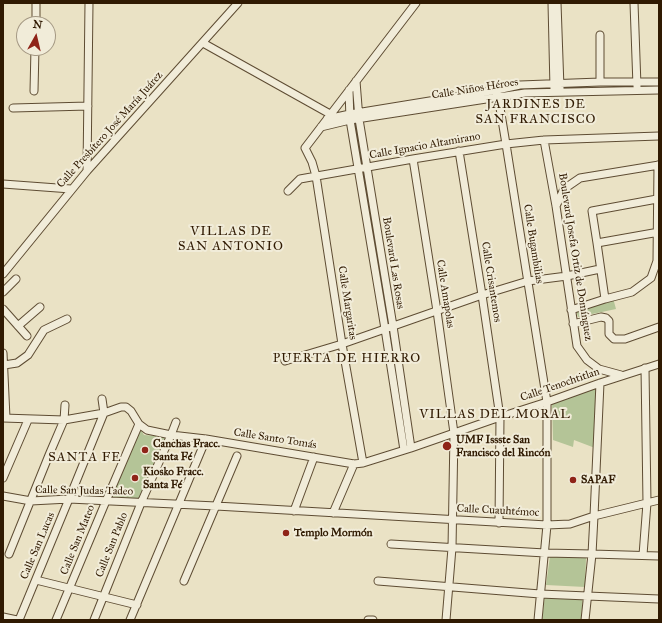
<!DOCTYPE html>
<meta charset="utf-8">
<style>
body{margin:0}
#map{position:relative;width:662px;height:623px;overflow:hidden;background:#eae2c5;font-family:"IM FELL Great Primer",serif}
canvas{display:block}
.frame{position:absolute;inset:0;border:4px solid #301a02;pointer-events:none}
.north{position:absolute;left:16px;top:16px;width:40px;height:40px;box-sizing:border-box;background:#f1ecd9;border:1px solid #a49883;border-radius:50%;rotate:8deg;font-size:11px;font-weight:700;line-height:16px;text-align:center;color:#301a02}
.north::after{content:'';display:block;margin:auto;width:14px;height:18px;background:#8f2418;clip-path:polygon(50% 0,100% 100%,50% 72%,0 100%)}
</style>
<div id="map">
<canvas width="662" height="623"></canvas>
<div class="frame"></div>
<div class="north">N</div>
</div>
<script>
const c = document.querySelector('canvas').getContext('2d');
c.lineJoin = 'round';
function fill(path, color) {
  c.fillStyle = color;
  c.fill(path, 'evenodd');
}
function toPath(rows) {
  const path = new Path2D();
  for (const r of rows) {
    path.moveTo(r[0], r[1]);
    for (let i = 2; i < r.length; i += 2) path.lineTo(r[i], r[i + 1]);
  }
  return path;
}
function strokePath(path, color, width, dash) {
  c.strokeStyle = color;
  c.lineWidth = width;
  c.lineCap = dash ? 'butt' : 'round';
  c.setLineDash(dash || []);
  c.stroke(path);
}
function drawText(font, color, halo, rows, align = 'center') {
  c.font = font + ' "IM FELL Great Primer",serif';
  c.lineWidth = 4;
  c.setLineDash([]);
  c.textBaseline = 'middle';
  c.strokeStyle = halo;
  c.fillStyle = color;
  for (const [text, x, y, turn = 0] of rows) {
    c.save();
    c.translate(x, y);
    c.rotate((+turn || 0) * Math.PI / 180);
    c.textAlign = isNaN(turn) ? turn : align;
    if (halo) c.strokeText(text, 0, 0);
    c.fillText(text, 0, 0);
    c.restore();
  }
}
fill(toPath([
 [613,298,616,309,578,317,576,310],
 [598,385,595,448,574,440,573,447,553,440,552,402],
 [138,429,141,430,144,435,168,437,140,500,110,498],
 [550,556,586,558,585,587,546,585],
 [545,595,583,596,581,620,542,620]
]), '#b4c497');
const minor = toPath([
 [552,3,554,89],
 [557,3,560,88],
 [634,3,637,86],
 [36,24,36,3],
 [203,43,330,114],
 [356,81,359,119,393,326,411,448],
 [600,82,600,35],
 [349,90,350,120,385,329,404,450],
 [497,90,506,144,547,402,547,525,538,620],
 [34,91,35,48],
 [13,108,88,106],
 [327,119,350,114,497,90,520,85,600,82,659,82],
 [321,127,350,120,525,93,659,90],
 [544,140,556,206,577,346,587,360,599,369,621,375],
 [459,151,482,295,500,417,499,523],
 [413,159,437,311,454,433,452,548,446,620],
 [87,171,89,3],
 [3,184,71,189],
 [288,191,300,179,413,159,506,144,544,140,659,136],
 [556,206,564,189,580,178,659,165],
 [597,243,659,232],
 [3,274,87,171,238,3],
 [3,292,16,279],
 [605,299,597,243,592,211,657,199],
 [3,309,27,336],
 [571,310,605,299,632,292,651,278,657,261,658,165],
 [573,324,601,317,606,318,609,321,609,334,614,339,625,339,659,327],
 [18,326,40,307],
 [3,353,6,418],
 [285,361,342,344,482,295,528,281,567,276,600,269],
 [4,365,17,363,28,355,44,330,67,319],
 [102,399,104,413],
 [3,418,64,420,104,413,121,407,126,407,131,411,139,424,147,430,171,435,206,439,354,464,363,463,411,448,500,417,547,402,600,383,659,364],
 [363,463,342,344,316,176,312,162,305,148,416,3],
 [3,478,28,420],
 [3,496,31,501,69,499,216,506,547,525,570,524,594,516,659,500],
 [294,511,314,457],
 [333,513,354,464],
 [391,544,545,553,592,554,659,556],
 [9,554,49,455,64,420,65,405],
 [643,555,647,503,645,368],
 [36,580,137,605],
 [184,581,237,456],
 [378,581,540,594,659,599],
 [3,617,17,620],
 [19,620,69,499,104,413],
 [56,620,106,501,139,424],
 [94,620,141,503,171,435,176,422],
 [130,620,206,439],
 [368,620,373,620],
 [585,620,592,554,594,516,600,383]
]);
strokePath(minor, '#5e4c33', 9);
strokePath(minor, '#f1ecd9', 7);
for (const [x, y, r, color] of [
 [447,446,5,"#8f2418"],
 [145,450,4,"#8f2418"],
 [135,478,4,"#8f2418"],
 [573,480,4,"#8f2418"],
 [286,533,4,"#8f2418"]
]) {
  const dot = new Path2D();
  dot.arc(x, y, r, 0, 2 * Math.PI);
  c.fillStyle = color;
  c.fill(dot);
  strokePath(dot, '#f1ecd9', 1.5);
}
drawText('11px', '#301a02', '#f1ecd9', [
 ["Calle Niños Héroes",475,89,-9],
 ["Calle Presbítero José María Juárez",110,130,-48],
 ["Calle Ignacio Altamirano",425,146,-10],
 ["Calle Bugambilias",533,244,81],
 ["Boulevard Josefa Ortiz de Domínguez",575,257,81],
 ["Boulevard Las Rosas",393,263,81],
 ["Calle Crisantemos",491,282,81],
 ["Calle Amapolas",445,294,81],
 ["Calle Margaritas",347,303,81],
 ["Calle Tenochtitlan",560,385,-19],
 ["Calle Santo Tomás",275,439,9],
 ["Calle San Judas Tadeo",84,491,1],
 ["Calle Cuauhtémoc",498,511,3],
 ["Calle San Mateo",78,540,-68],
 ["Calle San Pablo",112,545,-68],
 ["Calle San Lucas",38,546,-67]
]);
drawText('bold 11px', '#301a02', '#f1ecd9', [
 ["UMF Issste San",456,440],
 ["Francisco del Rincón",456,453],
 ["Canchas Fracc.",153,444],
 ["Santa Fé",153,457],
 ["Kiosko Fracc.",143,472],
 ["Santa Fé",143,485],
 ["SAPAF",581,480],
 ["Templo Mormón",294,533]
], 'left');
c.letterSpacing = '1px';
drawText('13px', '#301a02', '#f1ecd9', [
 ["JARDINES DE",536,105],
 ["SAN FRANCISCO",536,120],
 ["VILLAS DE",231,232],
 ["SAN ANTONIO",231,247],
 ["PUERTA DE HIERRO",347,359],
 ["VILLAS DEL MORAL",495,415],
 ["SANTA FE",85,458]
]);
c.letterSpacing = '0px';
</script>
